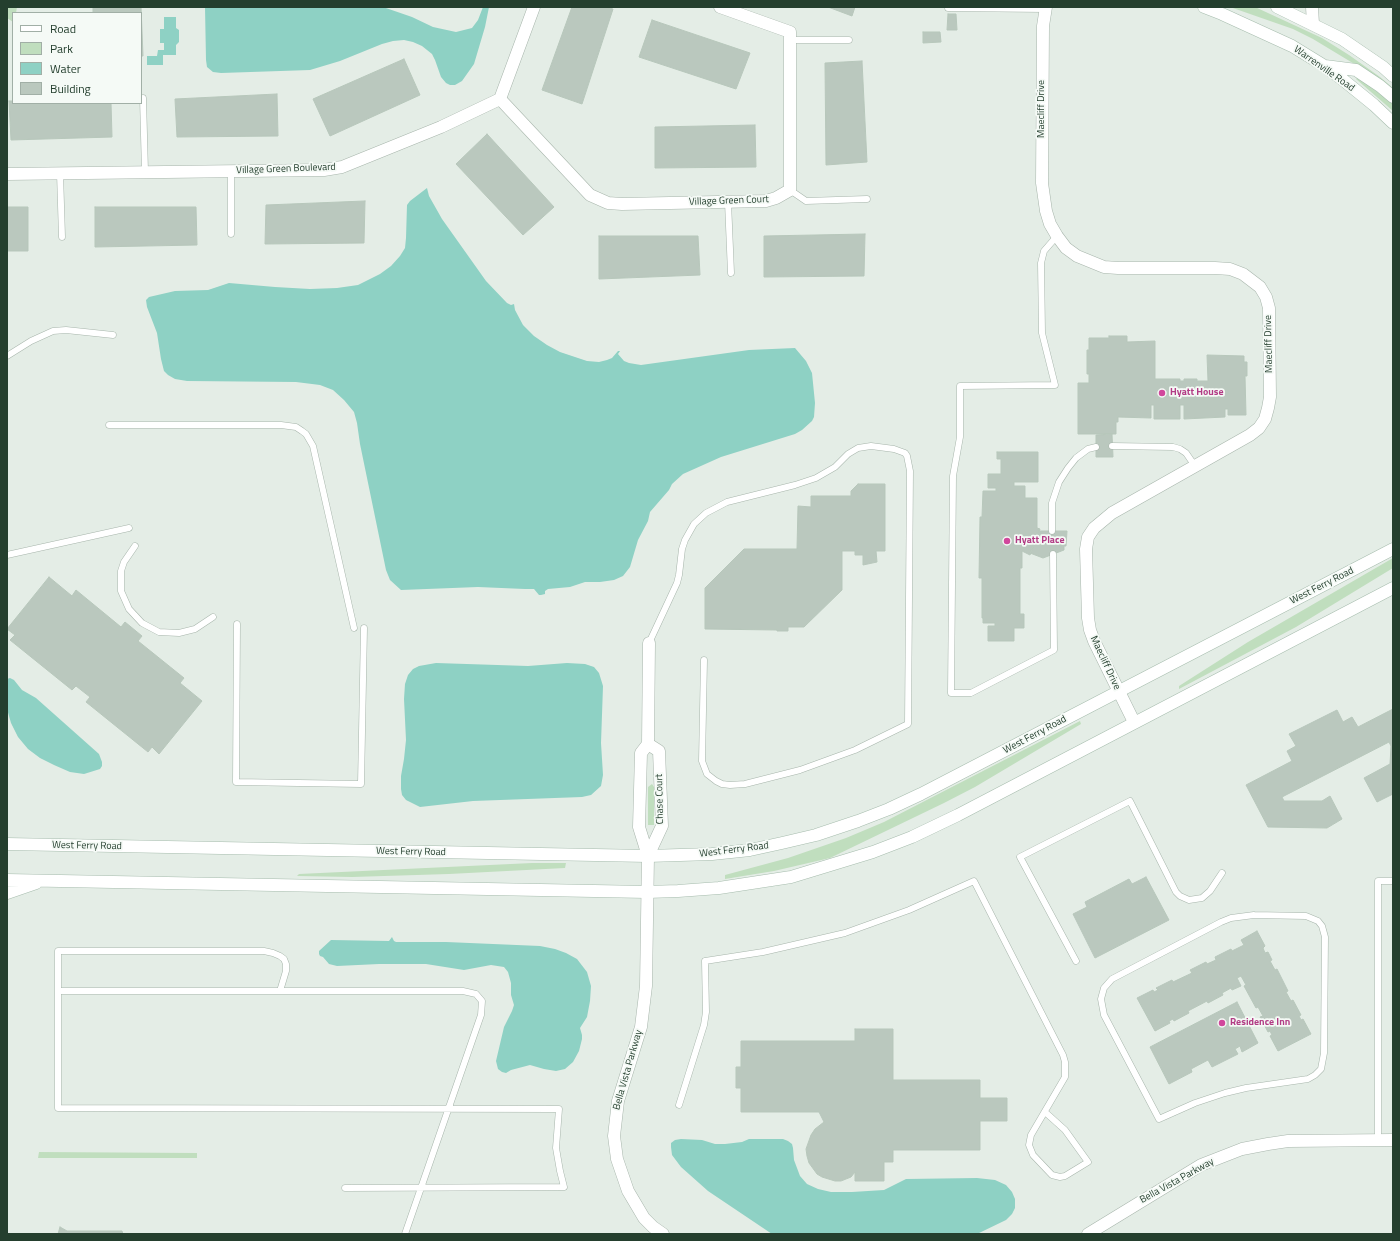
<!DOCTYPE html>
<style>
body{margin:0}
#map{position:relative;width:1400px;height:1241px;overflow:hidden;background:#e4ede6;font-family:"Titillium Web",sans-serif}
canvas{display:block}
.frame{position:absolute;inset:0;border:8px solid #243f2e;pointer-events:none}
.legend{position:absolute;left:12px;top:12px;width:130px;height:92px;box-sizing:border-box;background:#f5faf6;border:1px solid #a1afa6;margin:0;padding:5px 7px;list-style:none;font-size:12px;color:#243f2e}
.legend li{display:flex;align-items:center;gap:8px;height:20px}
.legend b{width:20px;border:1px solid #a1afa6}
</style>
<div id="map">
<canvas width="1400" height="1241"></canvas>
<div class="frame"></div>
<ul class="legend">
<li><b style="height:5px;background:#fff"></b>Road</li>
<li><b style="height:11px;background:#c0debe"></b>Park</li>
<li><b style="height:11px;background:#8ed1c4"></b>Water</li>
<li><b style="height:11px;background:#bac8be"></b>Building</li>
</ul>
</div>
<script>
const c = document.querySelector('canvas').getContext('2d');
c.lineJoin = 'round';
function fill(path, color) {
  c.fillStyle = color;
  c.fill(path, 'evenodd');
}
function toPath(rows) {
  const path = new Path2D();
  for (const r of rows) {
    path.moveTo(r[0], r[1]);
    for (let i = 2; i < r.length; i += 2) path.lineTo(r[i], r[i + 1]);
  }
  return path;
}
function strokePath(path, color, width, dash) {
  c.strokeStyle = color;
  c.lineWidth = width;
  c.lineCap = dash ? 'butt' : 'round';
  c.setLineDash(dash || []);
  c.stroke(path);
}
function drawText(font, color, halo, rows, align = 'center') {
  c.font = font + ' "Titillium Web",sans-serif';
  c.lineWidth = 3.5;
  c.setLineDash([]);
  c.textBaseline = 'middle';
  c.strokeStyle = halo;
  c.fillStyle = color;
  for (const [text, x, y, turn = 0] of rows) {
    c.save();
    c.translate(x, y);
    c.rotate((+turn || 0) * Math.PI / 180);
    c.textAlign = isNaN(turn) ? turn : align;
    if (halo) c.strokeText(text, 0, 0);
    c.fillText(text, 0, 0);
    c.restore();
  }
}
fill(toPath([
 [7,7,17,7,16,13,13,13,13,22,7,18],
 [1230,7,1255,7,1322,38,1349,55,1380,77,1393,88,1393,91,1361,68,1313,39,1293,29],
 [1358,77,1393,104,1393,111,1356,79],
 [1393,558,1393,568,1296,627,1179,689,1179,686,1248,642],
 [1080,721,1081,724,975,787,944,803,830,858,774,871,725,879,725,875,788,858,846,838,884,822],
 [652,784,654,787,654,825,648,825,648,787],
 [532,863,566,863,565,868,449,874,352,877,297,876,299,874],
 [39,1152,197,1153,197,1158,38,1158]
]), '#c0debe');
fill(toPath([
 [205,7,383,7,412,17,433,27,456,32,472,28,478,20,483,7,489,7,485,27,474,64,462,81,455,85,450,85,446,83,441,77,435,60,432,54,422,46,413,42,404,40,393,41,382,44,340,61,310,70,221,73,213,72,207,67,206,60],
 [164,17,176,17,176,28,179,30,179,42,176,45,176,55,163,55,163,65,147,65,147,56,157,56,158,50,164,50,164,43,160,43,160,29,164,29],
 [427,188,429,196,442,219,486,281,507,303,511,305,514,304,515,310,523,325,534,336,547,345,560,352,587,361,599,362,607,360,612,358,618,351,620,351,618,354,624,361,629,363,641,365,749,350,795,348,806,361,812,373,815,403,814,417,812,421,802,430,795,434,721,457,683,474,672,484,669,490,650,512,648,521,638,540,630,567,623,576,614,580,600,582,585,582,570,587,548,589,545,591,545,594,541,595,539,595,534,589,525,589,478,587,401,590,390,580,386,570,360,444,357,423,354,412,344,400,333,390,320,385,296,382,187,381,175,379,168,375,164,371,161,359,157,333,147,307,146,300,149,297,175,291,208,290,229,283,275,287,310,289,337,288,358,285,380,274,391,266,400,256,405,248,406,238,407,205,410,201],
 [436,663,528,666,567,663,585,664,594,667,599,673,603,686,601,743,603,775,601,786,591,795,582,797,473,801,420,807,406,800,402,795,401,789,401,776,404,759,406,740,404,699,405,684,408,675,413,669,419,666],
 [10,678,14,680,22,690,36,698,99,754,102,762,102,766,100,769,84,774,70,772,54,765,40,758,28,749,18,737,11,723,7,709,7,679],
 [392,937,394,941,396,942,446,942,540,946,555,949,566,953,577,959,587,972,591,986,590,1001,587,1017,580,1028,582,1035,582,1039,579,1051,573,1062,565,1069,556,1071,544,1069,530,1065,511,1070,506,1073,502,1072,498,1069,496,1061,504,1027,512,1011,514,1005,511,995,511,983,508,972,504,967,491,965,464,970,426,964,379,964,337,966,329,964,323,957,320,956,319,954,319,951,331,940,389,941],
 [681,1139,702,1140,715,1144,725,1144,742,1142,749,1139,783,1139,788,1141,792,1144,793,1148,794,1160,800,1176,807,1184,818,1189,831,1192,852,1192,884,1190,906,1179,977,1178,995,1180,1006,1185,1012,1192,1015,1199,1015,1208,1012,1214,1006,1220,977,1234,772,1234,708,1191,681,1167,672,1155,671,1147,671,1143,675,1140]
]), '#8ed1c4');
const building = toPath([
 [93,7,141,7,143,56,141,56,141,13,93,13,93,7],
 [572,7,606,7,613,9,582,104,542,90,572,7],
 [828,7,855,7,852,16,828,7],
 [948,14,956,14,957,30,947,30,948,14],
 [652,20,750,53,736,89,639,57,652,20],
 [923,32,940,32,941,42,923,43,923,32],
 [404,59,420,95,330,136,313,99,404,59],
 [862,61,867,162,826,165,825,63,862,61],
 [277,94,278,136,177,137,175,99,277,94],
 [9,101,13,101,13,103,111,103,112,137,11,140,9,101],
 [755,125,756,167,655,168,655,127,755,125],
 [487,134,554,207,523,235,456,164,487,134],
 [365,201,364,243,265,244,266,205,365,201],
 [7,207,28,207,28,251,7,251,7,207],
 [95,207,196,207,197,245,95,247,95,207],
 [865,234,864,276,764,277,764,236,865,234],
 [599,236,698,236,700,275,599,279,599,236],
 [1109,336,1127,336,1127,342,1155,341,1155,379,1180,379,1180,381,1184,381,1184,379,1197,379,1197,381,1208,381,1207,355,1244,356,1244,362,1247,362,1247,376,1245,376,1246,415,1228,415,1228,409,1225,409,1225,417,1184,419,1184,405,1180,405,1180,419,1154,419,1154,405,1151,405,1151,418,1118,417,1118,422,1116,422,1116,434,1078,434,1078,383,1089,383,1089,374,1087,374,1087,350,1089,350,1089,338,1109,338,1109,336],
 [1112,434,1113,457,1096,457,1096,435,1112,434],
 [997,452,1038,452,1038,482,1014,482,1014,486,1025,486,1025,498,1037,498,1037,528,1040,529,1030,555,1022,551,1022,568,1020,568,1020,614,1024,614,1024,628,1014,628,1014,641,988,641,988,626,995,626,995,623,983,623,983,618,982,618,982,578,979,578,980,517,982,517,983,491,996,491,996,488,988,488,988,474,1001,474,1001,459,997,459,997,452],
 [858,484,885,484,885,551,876,551,877,562,863,565,863,555,855,555,855,551,842,551,842,590,804,627,788,627,788,631,777,631,777,630,705,629,705,588,744,549,797,549,798,506,811,507,811,496,851,496,851,491,858,484],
 [1039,531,1067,531,1066,546,1064,546,1064,550,1043,558,1030,553,1039,531],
 [49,577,72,596,76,590,121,627,125,622,142,636,138,641,184,678,180,683,202,701,159,754,152,747,148,752,86,702,90,697,76,686,72,690,10,640,15,635,7,629,49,577],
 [1393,709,1393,794,1377,802,1364,778,1390,764,1391,746,1389,742,1282,797,1284,801,1322,801,1330,796,1342,819,1327,828,1268,827,1246,785,1292,761,1287,751,1296,746,1289,734,1337,710,1343,722,1352,717,1358,727,1393,709],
 [1146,877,1169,920,1095,958,1073,914,1087,907,1085,902,1129,879,1132,884,1146,877],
 [1257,931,1265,946,1263,948,1265,953,1268,952,1272,960,1270,961,1275,970,1277,969,1288,991,1286,992,1291,1001,1293,1000,1301,1015,1299,1016,1301,1020,1303,1019,1311,1034,1278,1051,1270,1036,1272,1035,1270,1031,1268,1032,1260,1017,1263,1016,1258,1007,1256,1008,1244,986,1246,985,1241,976,1237,978,1241,986,1232,990,1231,988,1222,993,1223,995,1208,1003,1207,1001,1188,1011,1189,1013,1174,1021,1173,1019,1169,1021,1170,1023,1155,1031,1137,998,1153,990,1154,992,1158,990,1156,988,1172,980,1173,982,1192,973,1190,970,1206,962,1207,964,1216,960,1215,957,1231,949,1232,951,1244,945,1241,940,1257,931],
 [1237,1002,1258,1043,1242,1052,1240,1046,1235,1049,1238,1054,1212,1067,1208,1060,1191,1069,1192,1072,1169,1084,1150,1047,1237,1002],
 [855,1029,893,1029,893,1080,980,1080,980,1098,1007,1098,1007,1121,980,1121,980,1150,893,1150,893,1162,884,1162,884,1181,855,1181,855,1172,851,1177,841,1181,835,1181,822,1177,817,1174,809,1163,807,1156,806,1149,811,1135,815,1129,824,1122,819,1112,741,1112,741,1088,736,1088,736,1067,741,1067,741,1041,855,1041,855,1029],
 [60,1227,67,1231,122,1231,123,1234,58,1234,60,1227]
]);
fill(building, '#bac8be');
strokePath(building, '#b7c7bb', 1);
const service = toPath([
 [948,8,1046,9],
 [790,40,849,40],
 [143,98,145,172],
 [231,171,231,234],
 [60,173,62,237],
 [790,190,806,201,867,199],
 [728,202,731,273],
 [7,356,31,341,53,331,66,330,113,335],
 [109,425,281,425,296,427,302,431,306,434,313,446,354,628],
 [1112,446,1173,447,1180,449,1186,453,1195,466],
 [1052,531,1052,503,1059,482,1068,468,1076,458,1088,449,1096,447],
 [135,546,124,562,121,571,121,591,129,609,142,623,159,632,179,633,195,629,213,617],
 [1053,554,1054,650,971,693,951,693,953,476,960,437,960,386,1055,385,1042,333,1041,263,1044,251,1057,236],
 [7,555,129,528],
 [237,624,236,782,361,784,364,628],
 [649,643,677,583,679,575,682,549,685,540,694,524,706,513,727,502,795,485,816,478,835,467,848,454,858,448,871,446,894,449,905,453,907,456,910,471,908,724,855,750,800,770,745,784,730,785,722,784,716,781,707,774,702,761,704,660],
 [1254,915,1306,916,1318,921,1322,926,1325,937,1324,1053,1321,1069,1315,1075,1308,1079,1246,1088,1225,1093,1195,1103,1159,1119,1104,1015,1101,999,1104,988,1112,979,1221,922,1231,918,1254,915],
 [1076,961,1020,857,1130,801,1176,892,1180,896,1189,900,1202,898,1210,891,1222,873],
 [58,991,463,991,476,994,482,1001,481,1015,405,1234],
 [280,991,286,971,286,964,284,959,280,956,273,953,264,951,58,951,58,1108,559,1109,556,1148,560,1171,564,1187,345,1188],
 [679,1105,704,1025,706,1012,705,961,763,952,845,933,909,910,974,881,1063,1055,1065,1062,1065,1077,1031,1135,1029,1145,1033,1155,1052,1175,1060,1177,1065,1176,1088,1162,1065,1130,1045,1112],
 [1378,1140,1378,881,1393,881]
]);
const minor = toPath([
 [1046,7,1043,26,1042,183,1046,211,1050,224,1057,236,1066,248,1077,256,1104,267,1118,268,1215,268,1230,269,1243,274,1260,287,1266,297,1269,308,1270,397,1268,408,1265,419,1259,428,1250,435,1112,513,1094,528,1088,537,1086,549,1088,618,1090,630,1094,641,1134,722],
 [1312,7,1313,24],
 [500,99,590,195,608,203,622,204,766,201,776,198,790,190,790,32,720,7],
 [7,174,324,170,342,167,441,127,500,99,534,7],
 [649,643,648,744,641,753,639,827,648,856,646,986,641,1027,618,1101,614,1136,617,1159,628,1191,644,1218,653,1227,663,1234],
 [648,744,659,751,662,826,648,856],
 [1088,1234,1201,1165,1242,1149,1268,1144,1288,1141,1393,1140]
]);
const secondary = toPath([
 [1204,7,1222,14,1292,46,1323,65,1342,79,1374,105,1393,123],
 [1277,7,1342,39,1383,67,1393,76],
 [1325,66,1356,70,1380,86,1393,97],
 [7,844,648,856,712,854,750,850,782,843,816,835,858,821,889,809,921,794,1393,549],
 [7,880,647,892,678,891,719,888,791,877,873,852,912,837,958,815,1393,588],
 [7,893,36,883]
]);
strokePath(service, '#a7b5ab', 7);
strokePath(minor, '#a7b5ab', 13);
strokePath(secondary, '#a6bcad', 13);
strokePath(service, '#fff', 6);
strokePath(minor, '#fff', 12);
strokePath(secondary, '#fff', 12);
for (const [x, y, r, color] of [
 [1162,393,4,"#d1479c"],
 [1007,541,4,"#d1479c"],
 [1222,1023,4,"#d1479c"]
]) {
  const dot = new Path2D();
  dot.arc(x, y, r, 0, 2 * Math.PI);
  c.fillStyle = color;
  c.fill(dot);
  strokePath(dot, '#f5faf6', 1.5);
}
drawText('10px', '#243f2e', '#f5faf6', [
 ["Warrenville Road",1324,69,35],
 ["Maecliff Drive",1042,109,-90],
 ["Village Green Boulevard",286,169,-2],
 ["Village Green Court",729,201,-2],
 ["Maecliff Drive",1269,344,-91],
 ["West Ferry Road",1322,586,-27],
 ["Maecliff Drive",1105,663,65],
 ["West Ferry Road",1035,735,-28],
 ["Chase Court",660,799,-91],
 ["West Ferry Road",87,846,1],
 ["West Ferry Road",734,850,-7],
 ["West Ferry Road",411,852,1],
 ["Bella Vista Parkway",628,1070,-74],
 ["Bella Vista Parkway",1177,1181,-29]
]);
drawText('bold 10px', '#b23c85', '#f5faf6', [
 ["Hyatt House",1170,393],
 ["Hyatt Place",1015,541],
 ["Residence Inn",1230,1023]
], 'left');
</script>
